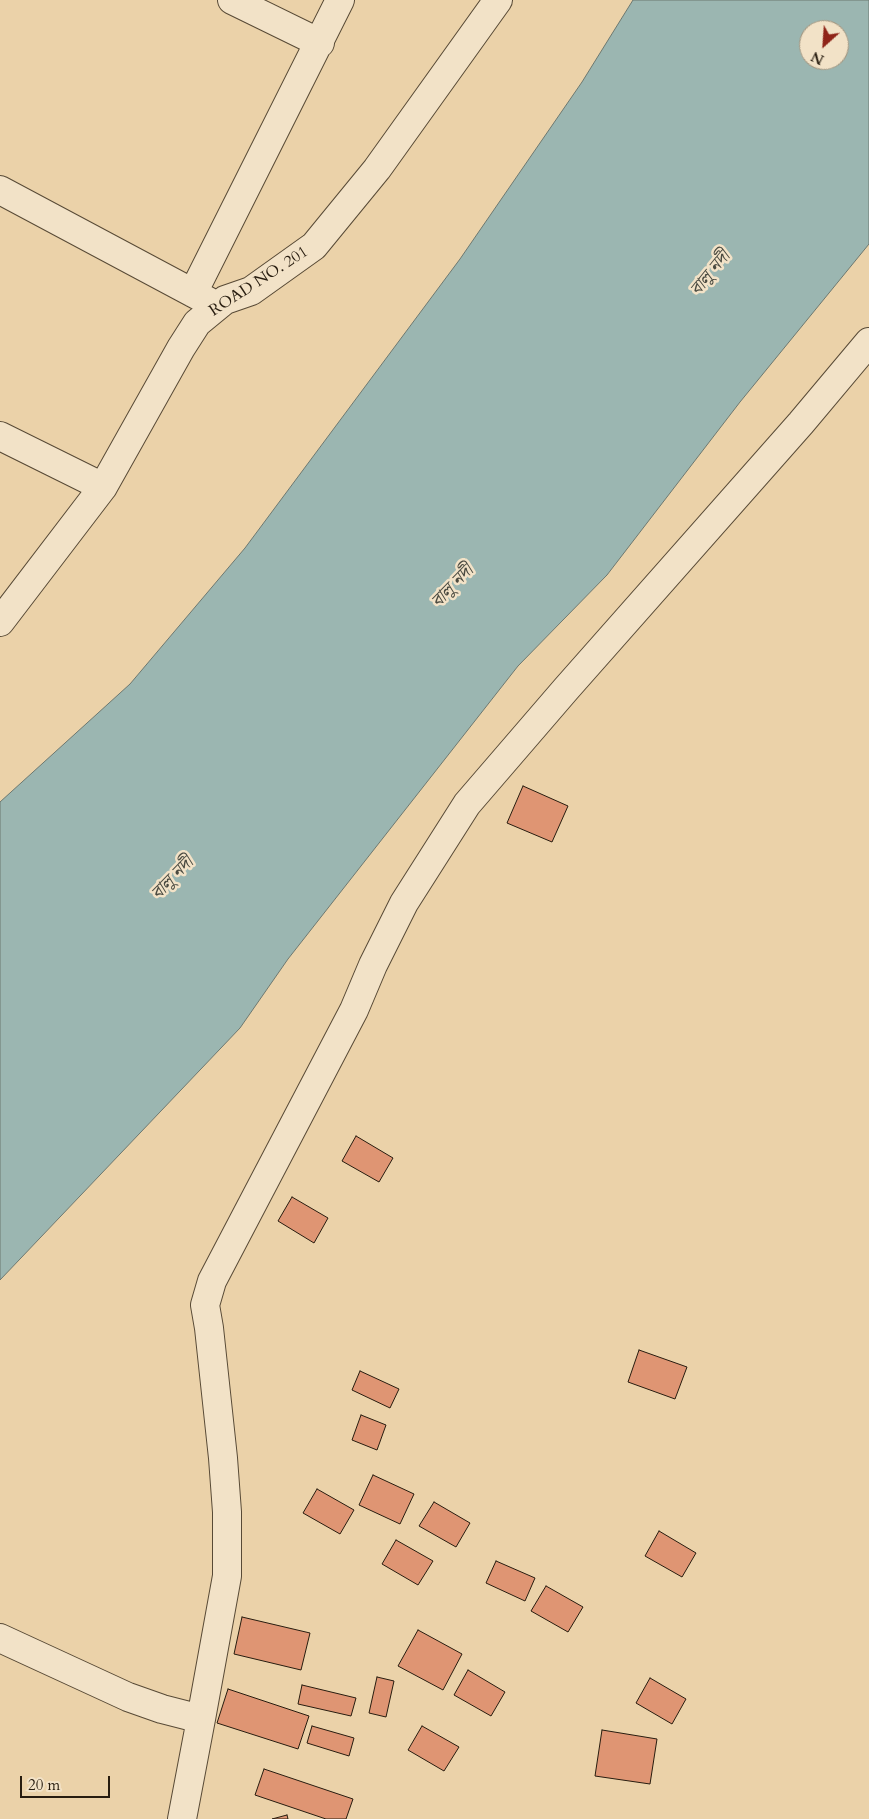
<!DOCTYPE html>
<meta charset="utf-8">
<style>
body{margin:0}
#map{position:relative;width:869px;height:1819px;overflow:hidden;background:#ebd2a9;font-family:Cardo,serif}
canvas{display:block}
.north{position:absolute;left:799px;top:20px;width:50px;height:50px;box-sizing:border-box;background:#f2e2c7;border:1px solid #a1937d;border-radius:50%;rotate:206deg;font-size:14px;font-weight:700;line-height:20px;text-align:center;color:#271c0f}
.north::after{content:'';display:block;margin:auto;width:18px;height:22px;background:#8f2418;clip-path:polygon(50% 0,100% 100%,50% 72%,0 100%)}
.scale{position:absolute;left:20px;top:1776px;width:90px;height:22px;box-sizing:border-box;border:2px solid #271c0f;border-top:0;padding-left:6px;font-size:15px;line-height:18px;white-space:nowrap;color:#271c0f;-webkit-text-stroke:4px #f2e2c7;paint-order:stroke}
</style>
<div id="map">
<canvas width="869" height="1819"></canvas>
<div class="north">N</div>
<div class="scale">20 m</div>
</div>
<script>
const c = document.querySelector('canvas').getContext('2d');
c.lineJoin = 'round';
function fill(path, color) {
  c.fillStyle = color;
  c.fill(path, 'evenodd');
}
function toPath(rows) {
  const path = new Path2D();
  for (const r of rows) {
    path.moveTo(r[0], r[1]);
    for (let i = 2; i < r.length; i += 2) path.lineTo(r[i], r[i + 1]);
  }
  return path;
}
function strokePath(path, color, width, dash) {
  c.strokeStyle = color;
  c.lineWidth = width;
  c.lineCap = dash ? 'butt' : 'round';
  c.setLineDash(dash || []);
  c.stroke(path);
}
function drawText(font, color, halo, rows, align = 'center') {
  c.font = font + ' Cardo,"Noto Serif Bengali",serif';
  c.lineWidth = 5;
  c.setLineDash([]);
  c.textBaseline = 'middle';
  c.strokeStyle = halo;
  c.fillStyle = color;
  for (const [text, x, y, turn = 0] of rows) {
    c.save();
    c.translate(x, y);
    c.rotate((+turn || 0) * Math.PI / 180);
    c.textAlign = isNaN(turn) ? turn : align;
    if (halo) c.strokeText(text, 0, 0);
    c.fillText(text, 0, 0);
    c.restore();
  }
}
const water = toPath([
 [633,0,869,0,869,244,740,402,607,575,518,666,288,959,240,1028,0,1280,0,802,130,684,245,548,460,259,582,82,633,0],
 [809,30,839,30,839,60,809,60,809,30]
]);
fill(water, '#9bb6b1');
strokePath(water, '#6d7870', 1);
const building = toPath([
 [523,786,568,806,552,842,507,823,523,786],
 [356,1136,393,1158,379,1182,342,1161,356,1136],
 [292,1197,328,1218,314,1243,278,1221,292,1197],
 [639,1350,687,1367,675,1399,628,1382,639,1350],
 [360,1371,399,1389,390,1408,352,1390,360,1371],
 [361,1415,386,1425,377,1450,352,1440,361,1415],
 [373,1475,414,1494,400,1524,359,1505,373,1475],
 [317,1489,354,1510,340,1534,303,1513,317,1489],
 [434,1502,470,1523,456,1547,419,1526,434,1502],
 [659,1531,696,1553,682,1577,645,1556,659,1531],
 [396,1540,433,1561,418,1585,382,1564,396,1540],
 [496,1561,535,1578,525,1601,486,1583,496,1561],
 [546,1586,583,1607,568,1632,531,1611,546,1586],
 [242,1617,310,1633,301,1670,234,1654,242,1617],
 [418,1630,462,1654,443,1690,398,1666,418,1630],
 [468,1670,505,1692,491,1716,454,1695,468,1670],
 [377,1677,394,1681,386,1717,369,1713,377,1677],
 [650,1678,686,1699,672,1724,636,1703,650,1678],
 [302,1685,356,1698,351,1716,298,1704,302,1685],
 [228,1689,309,1716,298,1749,217,1723,228,1689],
 [312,1726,354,1738,349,1756,307,1743,312,1726],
 [422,1726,459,1747,444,1771,408,1750,422,1726],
 [602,1730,657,1739,650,1784,595,1776,602,1730],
 [264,1769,353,1799,346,1819,326,1819,255,1795,264,1769],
 [287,1815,288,1819,272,1819,287,1815]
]);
fill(building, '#df9573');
strokePath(building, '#271c0f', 1);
const street = toPath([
 [232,0,320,43],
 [0,190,208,301],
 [193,293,340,0],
 [0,436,103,487],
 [0,622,103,487,181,348,197,323,225,300,251,291,314,246,377,169,498,0],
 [0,1638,128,1697,162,1709,201,1719,227,1576,227,1512,223,1458,209,1328,205,1305,212,1281,354,1010,373,965,404,903,467,804,566,689,801,423,869,342],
 [182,1819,201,1719]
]);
strokePath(street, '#584a36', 30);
strokePath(street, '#f2e2c7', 28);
drawText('16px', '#271c0f', '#f2e2c7', [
 ["ROAD NO. 201",259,282,-33]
]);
drawText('italic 18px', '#4a4a40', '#f2e2c7', [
 ["বালু নদী",711,274,-51],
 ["বালু নদী",453,587,-46],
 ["বালু নদী",173,879,-46]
]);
</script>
